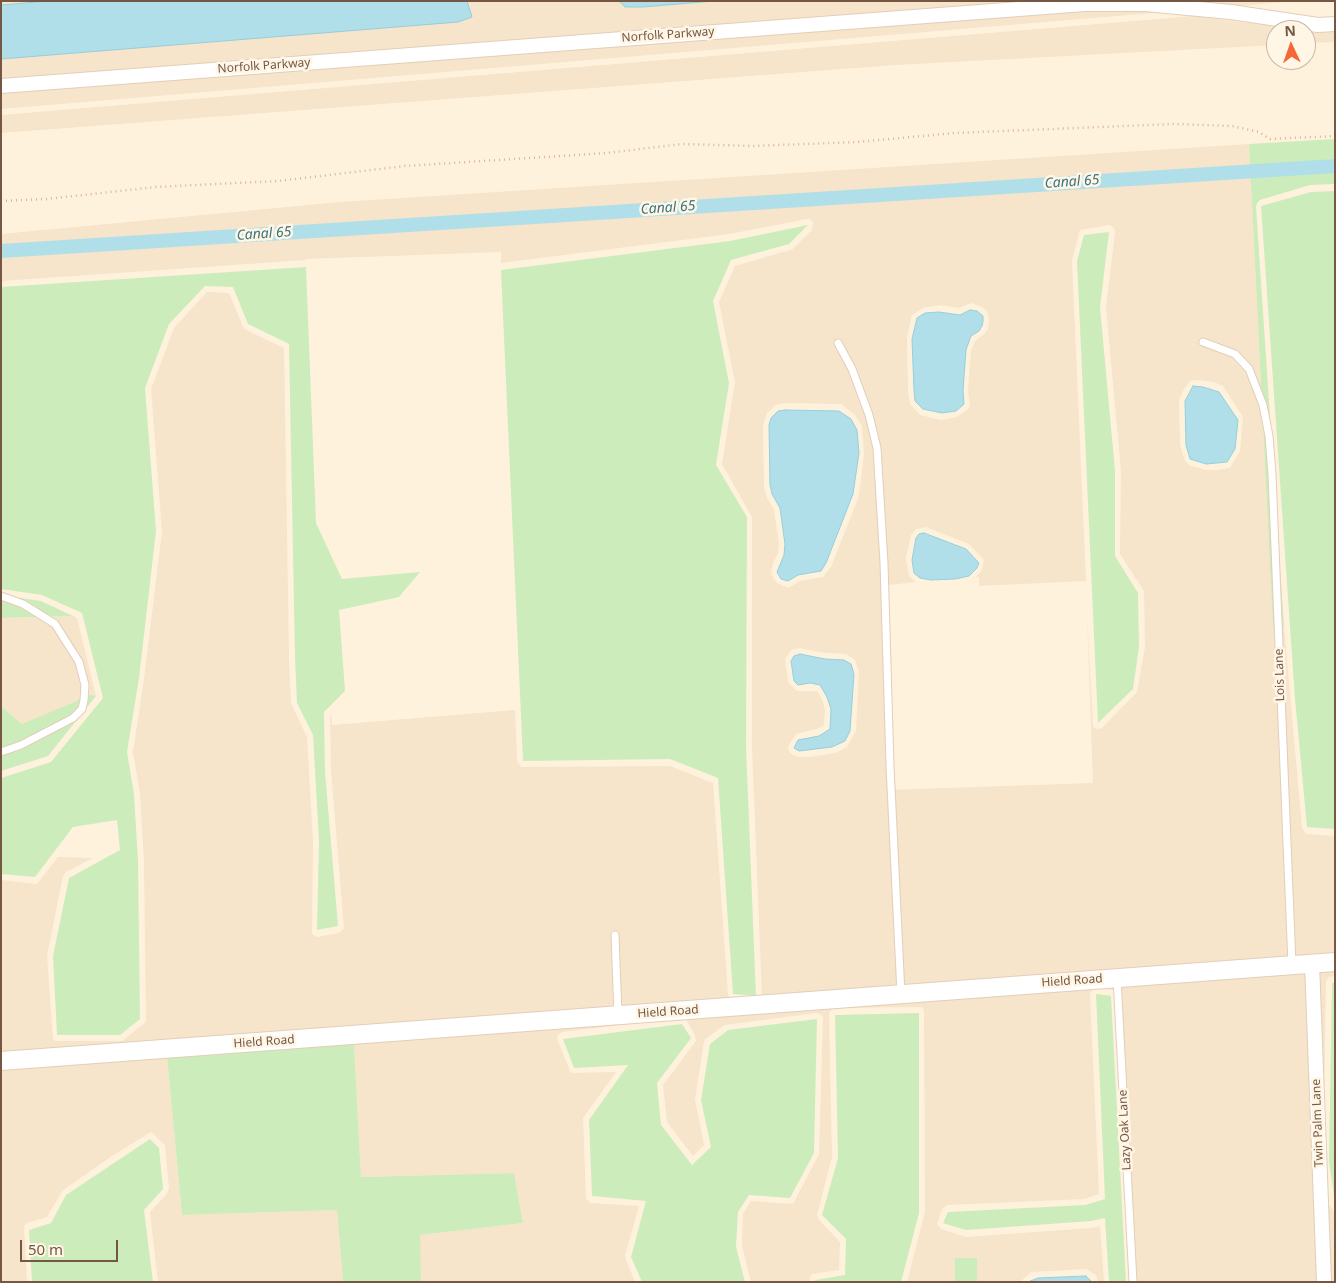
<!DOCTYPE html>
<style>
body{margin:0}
#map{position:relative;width:1336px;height:1283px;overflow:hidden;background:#fef2dd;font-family:"Noto Sans",sans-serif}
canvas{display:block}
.frame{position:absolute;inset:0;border:2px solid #765744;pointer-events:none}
.north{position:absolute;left:1266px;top:20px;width:50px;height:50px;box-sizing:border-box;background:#fff6e5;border:1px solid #c8b6a5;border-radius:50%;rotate:357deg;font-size:14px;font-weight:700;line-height:20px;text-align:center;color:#765744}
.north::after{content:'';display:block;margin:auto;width:18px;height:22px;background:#f46736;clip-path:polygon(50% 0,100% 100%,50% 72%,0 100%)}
.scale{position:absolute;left:20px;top:1240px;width:98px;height:22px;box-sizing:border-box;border:2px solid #765744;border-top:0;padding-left:6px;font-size:15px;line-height:18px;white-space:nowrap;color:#765744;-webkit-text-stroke:4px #fff6e5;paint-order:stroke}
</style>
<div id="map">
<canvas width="1336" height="1283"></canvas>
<div class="frame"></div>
<div class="north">N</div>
<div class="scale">50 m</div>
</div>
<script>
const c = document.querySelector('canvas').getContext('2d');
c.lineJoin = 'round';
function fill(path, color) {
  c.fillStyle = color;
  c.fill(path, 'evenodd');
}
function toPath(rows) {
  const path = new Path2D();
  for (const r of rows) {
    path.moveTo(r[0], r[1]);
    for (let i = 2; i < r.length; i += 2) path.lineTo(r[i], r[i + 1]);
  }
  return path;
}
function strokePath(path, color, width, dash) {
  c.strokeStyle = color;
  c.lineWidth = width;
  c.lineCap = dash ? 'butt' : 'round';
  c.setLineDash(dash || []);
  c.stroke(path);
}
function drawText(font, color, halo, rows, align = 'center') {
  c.font = font + ' "Noto Sans",sans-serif';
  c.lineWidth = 5;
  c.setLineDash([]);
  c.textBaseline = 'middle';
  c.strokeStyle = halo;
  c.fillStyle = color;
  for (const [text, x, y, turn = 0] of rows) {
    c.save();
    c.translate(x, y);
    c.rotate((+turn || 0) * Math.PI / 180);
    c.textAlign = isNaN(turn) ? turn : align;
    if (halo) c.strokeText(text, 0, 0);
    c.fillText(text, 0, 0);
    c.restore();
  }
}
fill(toPath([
 [1,1,1297,1,1,109],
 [1194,16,1303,30,1276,30,1276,45,895,65,1,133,1,115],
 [1306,30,1335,32,1335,42,1306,43],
 [1249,144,1273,626,1284,626,1302,828,1306,834,1335,836,1335,954,762,997,752,747,752,517,722,464,735,382,719,302,735,266,793,249,812,230,813,223,810,219,807,219,729,234,501,263,501,252,306,259,306,260,1,281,1,234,340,202],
 [1110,225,1114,228,1115,232,1106,307,1121,471,1120,554,1144,591,1145,647,1137,692,1102,728,1098,729,1093,727,1087,613,1093,783,888,790,888,585,916,582,909,576,906,558,911,535,916,529,926,527,969,544,984,560,982,570,976,577,979,577,979,586,1086,581,1072,261,1080,230],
 [971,303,980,306,986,310,988,313,989,321,988,329,983,335,975,341,971,351,968,390,970,406,968,409,957,417,941,420,920,415,910,404,908,391,907,338,912,315,923,308,940,305,959,308],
 [1196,380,1214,382,1223,386,1243,417,1240,451,1230,468,1218,470,1205,470,1189,465,1185,461,1180,445,1179,400,1184,389,1190,381],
 [785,403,841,404,855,415,862,426,864,454,859,496,831,567,823,577,800,581,788,588,777,583,771,574,773,563,778,553,779,544,774,510,767,498,764,487,763,425,767,413,776,405],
 [799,648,826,653,846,654,855,660,859,672,856,731,847,747,835,753,810,757,798,757,790,753,788,749,789,745,796,734,817,729,824,725,825,710,822,699,817,691,797,691,788,682,785,659,791,650],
 [207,292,229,293,244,329,284,348,289,658,291,703,307,737,313,841,312,934,317,937,339,933,344,928,331,771,330,715,331,714,332,725,515,710,517,761,521,767,670,766,713,783,728,995,730,999,1,1054,1,880,37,884,58,857,93,858,66,872,63,876,47,956,53,1039,55,1041,122,1041,146,1022,144,861,140,794,133,752,144,679,162,532,151,389,174,328],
 [73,616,77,618,96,696,91,696,22,724,1,706,1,618],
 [1335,970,1335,976,1329,977,1326,981,1324,1108,1319,971],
 [1305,972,1317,1282,1131,1282,1116,992,1113,990,1095,988,1092,990,1090,994,1099,1194,1084,1199,947,1205,942,1209,937,1224,941,1229,966,1237,1091,1228,1100,1226,1104,1282,1098,1282,1096,1275,1086,1269,1031,1272,1020,1282,907,1282,925,1212,924,1011,922,1007,835,1008,831,1010,829,1013,832,1157,817,1215,819,1220,840,1242,839,1270,812,1274,810,1277,809,1282,751,1282,742,1246,743,1214,751,1201,793,1204,819,1154,823,1017,820,1014,816,1013,725,1025,705,1039,704,1042,695,1099,704,1145,693,1156,667,1122,663,1085,696,1041,695,1035,687,1021,684,1018],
 [673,1019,562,1032,558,1035,557,1039,571,1073,616,1072,583,1118,586,1199,591,1203,639,1206,625,1255,626,1260,635,1282,421,1282,419,1235,523,1223,514,1173,361,1177,354,1043],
 [167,1057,182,1215,337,1210,343,1282,158,1282,150,1212,167,1194,169,1188,165,1145,151,1132,112,1156,63,1190,47,1217,27,1223,24,1226,27,1282,1,1282,1,1069],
 [1327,1189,1329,1205,1335,1212,1335,1282,1330,1282]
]), '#f6e4cb');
fill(toPath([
 [1335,139,1335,184,1310,185,1260,200,1257,203,1256,207,1284,626,1273,627,1249,144],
 [1335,191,1335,829,1307,827,1295,699,1261,206,1311,192],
 [808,225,789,244,731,260,713,301,729,383,716,465,747,517,746,747,756,996,733,994,718,778,670,759,523,761,501,270,730,241],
 [1109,232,1100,307,1115,471,1115,556,1138,593,1139,647,1133,689,1098,723,1077,261,1084,235],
 [306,267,316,523,342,579,420,572,399,597,339,610,345,691,324,712,325,772,338,926,317,930,319,841,313,735,297,703,295,658,289,344,248,324,233,287,205,286,169,324,145,388,156,531,139,678,127,752,134,794,138,861,140,1019,120,1035,57,1035,53,956,69,878,120,850,117,820,73,827,35,877,1,874,1,778,51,762,103,698,82,613,42,595,1,589,1,287],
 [1,595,41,601,73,616,1,618],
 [91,695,96,696,48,756,1,771,1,706,22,724],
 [1332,983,1335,983,1335,1203,1329,1161],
 [1096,994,1111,996,1126,1282,1109,1282,1105,1218,1091,1221,966,1230,943,1223,948,1212,1085,1205,1105,1199],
 [919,1013,919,1213,901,1282,815,1282,815,1280,845,1275,846,1239,822,1215,838,1158,835,1015],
 [817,1019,814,1153,790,1198,749,1195,738,1212,736,1247,745,1282,642,1282,631,1257,646,1201,592,1196,589,1120,628,1065,574,1068,563,1039,682,1024,691,1038,657,1083,661,1125,692,1165,711,1147,701,1100,710,1044,728,1030],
 [354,1043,361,1177,514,1173,523,1223,420,1235,421,1282,343,1282,337,1210,182,1215,167,1057],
 [150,1139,159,1148,163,1189,144,1210,153,1282,32,1282,29,1230,51,1223,66,1195],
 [955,1258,977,1258,977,1282,955,1282]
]), '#cdecbb');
const water = toPath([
 [48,1,467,1,472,17,458,22,1,59,1,5,48,1],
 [619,1,714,1,643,7,625,7,619,1],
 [970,310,977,311,983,316,983,322,982,326,979,331,971,336,966,350,963,390,964,404,956,411,942,413,923,409,915,401,914,390,912,339,917,318,925,313,939,312,960,315,970,310],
 [1193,386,1203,387,1219,392,1238,420,1235,449,1227,462,1206,464,1190,459,1186,445,1185,401,1193,386],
 [785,410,839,411,851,419,857,430,859,453,853,494,826,563,821,571,798,575,788,581,781,579,777,572,784,555,785,544,780,508,772,494,770,485,769,425,771,418,778,411,785,410],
 [924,533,966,549,979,563,977,568,969,576,955,579,931,580,920,578,914,573,912,560,916,538,919,534,924,533],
 [800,654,825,659,844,660,851,664,854,674,850,731,845,741,832,747,799,751,794,748,798,740,819,736,830,729,831,709,827,697,820,685,810,683,798,685,794,681,791,661,794,656,800,654],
 [1086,1276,1092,1282,1028,1282,1038,1278,1086,1276]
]);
fill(water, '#b1dfe9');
strokePath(water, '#96cedb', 1);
strokePath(toPath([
 [1,251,1335,166]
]), '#b1dfe9', 14);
const service = toPath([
 [1203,342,1235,354,1249,369,1263,405,1269,436,1272,474,1292,965],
 [838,343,852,369,869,415,877,448,884,563,890,766,901,994],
 [1,596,23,604,55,624,79,662,85,685,84,700,82,709,73,718,21,745,1,752],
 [615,935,618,1015],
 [1117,978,1133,1282]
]);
const minor = toPath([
 [1,86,1085,4,1145,4,1231,12,1318,25,1335,24],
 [1312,963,1324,1282]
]);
const tertiary = toPath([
 [1,1061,1335,962]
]);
strokePath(service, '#e3ceb9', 9);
strokePath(minor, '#e3ceb9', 16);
strokePath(tertiary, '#e3ceb9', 20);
strokePath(toPath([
 [1,201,46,199,156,187,278,181,405,166,607,153,682,144,753,146,857,142,955,133,1173,124,1232,126,1259,132,1270,139,1335,136]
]), '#dab396', 2.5, [1, 4]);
strokePath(service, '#fff', 7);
strokePath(minor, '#fff', 14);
strokePath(tertiary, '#fff', 18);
drawText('12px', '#765744', '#fff6e5', [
 ["Norfolk Parkway",668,35,-4],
 ["Norfolk Parkway",264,66,-4],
 ["Lois Lane",1280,675,-92],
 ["Hield Road",1072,981,-4],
 ["Hield Road",668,1012,-4],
 ["Hield Road",264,1042,-4],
 ["Twin Palm Lane",1318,1123,-92],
 ["Lazy Oak Lane",1125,1130,-93]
]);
drawText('italic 14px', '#397584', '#fff6e5', [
 ["Canal 65",1072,182,-4],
 ["Canal 65",668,208,-4],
 ["Canal 65",264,234,-4]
]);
</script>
